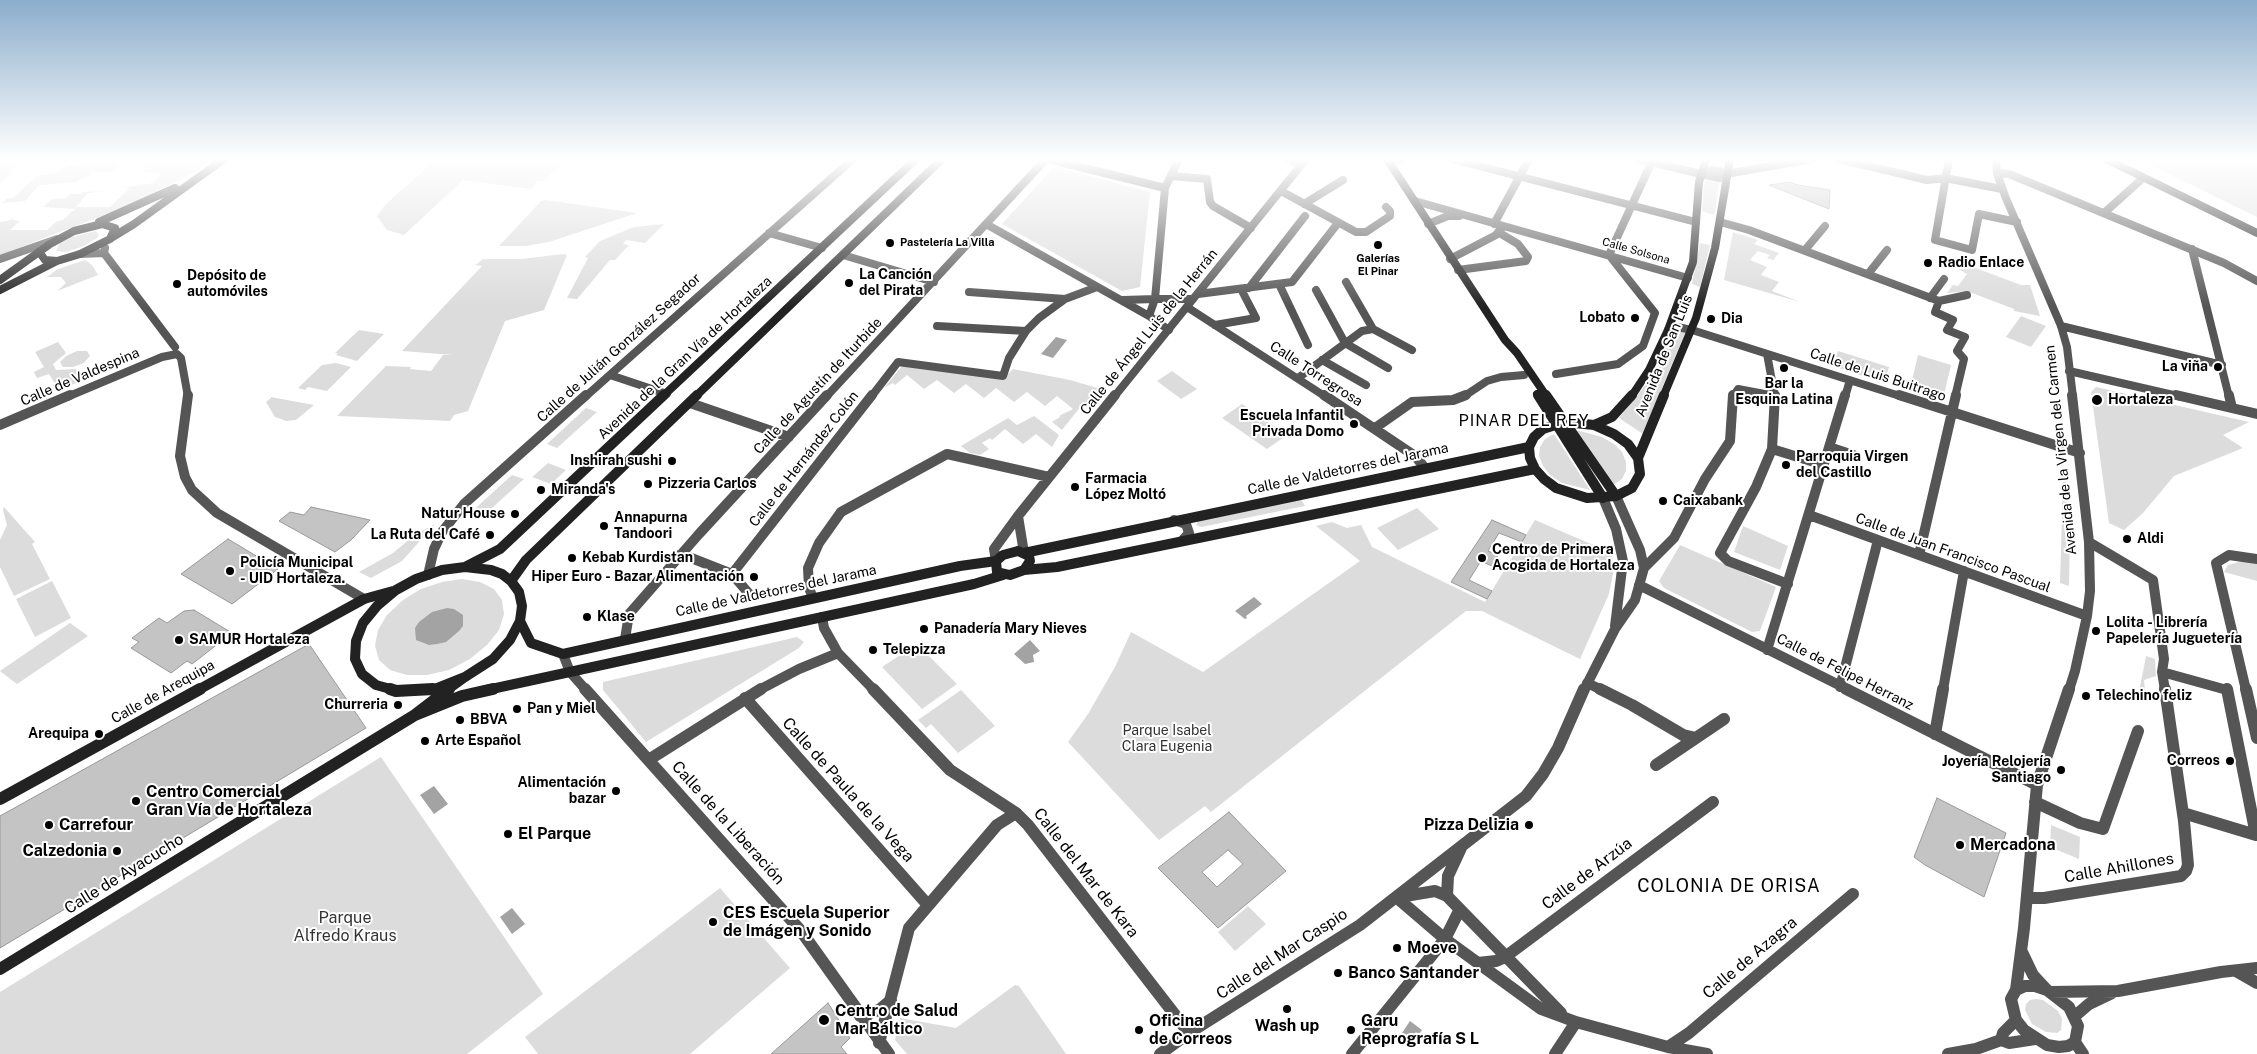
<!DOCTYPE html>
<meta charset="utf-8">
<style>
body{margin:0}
canvas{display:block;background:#fff}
</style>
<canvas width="2257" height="1054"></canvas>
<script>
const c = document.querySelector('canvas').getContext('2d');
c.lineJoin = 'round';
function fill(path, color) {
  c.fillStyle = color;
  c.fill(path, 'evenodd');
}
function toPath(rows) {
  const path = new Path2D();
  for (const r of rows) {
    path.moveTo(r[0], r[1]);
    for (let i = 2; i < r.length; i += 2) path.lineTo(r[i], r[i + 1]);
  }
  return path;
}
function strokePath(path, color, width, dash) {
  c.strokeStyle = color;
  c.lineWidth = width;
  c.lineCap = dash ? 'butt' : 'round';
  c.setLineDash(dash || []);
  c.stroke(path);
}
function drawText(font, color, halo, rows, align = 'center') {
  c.font = font + ' "Public Sans",sans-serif';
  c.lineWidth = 4;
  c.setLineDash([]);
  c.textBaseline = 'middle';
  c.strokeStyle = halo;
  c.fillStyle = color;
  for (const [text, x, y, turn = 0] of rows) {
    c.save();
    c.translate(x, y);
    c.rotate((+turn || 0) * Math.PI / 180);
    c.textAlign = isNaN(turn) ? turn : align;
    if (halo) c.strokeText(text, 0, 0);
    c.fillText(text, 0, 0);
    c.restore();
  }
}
fill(toPath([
 [0,159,48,159,42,161,24,161,11,170,10,174,0,184],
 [127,159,112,171,92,172,86,178,82,178,77,182,39,185,25,201,2,203,7,199,13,198,38,175,54,174,70,165,95,162,97,160],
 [144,159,168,159,167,161,180,161,182,163,186,160,194,159,216,159,189,175,125,207,0,255,0,222,8,221,15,217,12,220,20,221,10,230,47,230,57,221,63,220,77,207,110,207,129,189,127,188,128,187,153,183,162,174,143,172,147,167,143,167,147,161,143,161],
 [432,159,528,159,561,165,543,181,537,181,531,189,463,180,404,235,387,230,377,216,385,205,427,167],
 [2138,159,2257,159,2257,217],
 [1054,167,1150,192,1140,287,1122,291,1002,224],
 [1710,180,1718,182,1719,184,1715,212,1713,215,1702,211,1704,186,1705,182],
 [103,191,88,193,74,209,43,207,52,199,66,198,70,194,81,194,83,192],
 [545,200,553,201,637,213,549,242,526,246,499,246,541,201],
 [664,224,645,243,626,240,623,244,629,245,615,260,610,260,577,299,567,298,588,258,585,257,600,241,634,227],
 [96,231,99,235,97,238,84,246,66,252,56,251,59,244,72,237],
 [1733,232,1758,240,1754,244,1779,253,1773,260,1767,258,1770,255,1758,251,1750,260,1767,267,1761,275,1779,282,1772,291,1800,302,1724,280],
 [1700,243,1710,245,1700,287,1692,284],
 [563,254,567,255,544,310,505,321,468,411,454,415,450,421,337,416,386,366,411,367,410,369,431,371,443,355,453,355,402,351,482,266,475,265,478,263,483,259,522,259],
 [85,260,92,265,98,275,57,291,66,283,61,277,47,277,58,269],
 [1962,263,2021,285,2030,285,2040,316,2014,311,2014,309,1967,291,1947,293,1953,285,1958,286,1967,274,1958,269],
 [2021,316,2046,326,2031,347,2006,337],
 [359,330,384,334,357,361,336,355,338,353,335,353],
 [1679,331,1685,333,1643,434,1619,418,1656,372,1673,334],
 [58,342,66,353,53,364,56,370,76,369,83,380,59,390,49,374,37,378,34,372,44,367,35,352],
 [77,351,87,351,90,356,84,363,73,367,63,367,60,362,66,356],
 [1838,351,1889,367,1884,383,1833,366],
 [1918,355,1951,365,1943,399,1910,389],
 [336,363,351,367,327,391,308,387,305,390,298,388,322,365],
 [902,366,1004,378,1013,369,1070,380,1104,390,1089,408,1081,406,1062,430,1052,422,1060,417,1059,416,1073,409,1057,396,1045,406,1027,392,1014,402,996,388,984,398,966,384,954,393,937,380,924,389,907,375,895,385,893,383,884,388],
 [1172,371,1197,389,1181,399,1157,381],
 [2096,387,2249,422,2223,435,2243,448,2174,476,2143,513,2124,530,2109,523,2091,392],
 [271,398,271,397,314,405,296,420,286,421,275,417,266,402],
 [1242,404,1287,435,1267,449,1222,418],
 [586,408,597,412,557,448,547,444],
 [1034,416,1059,435,1052,447,1036,434,1023,444,1005,429,992,440,990,438,982,443,989,449,980,455,970,453,961,446,1008,418,1017,425],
 [1576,430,1602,437,1614,444,1622,452,1626,462,1626,471,1622,479,1613,485],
 [1554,434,1590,490,1562,483,1550,475,1543,466,1539,456,1540,447,1545,439],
 [548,463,566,470,551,484,532,477],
 [512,475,524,479,483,516,467,516],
 [2063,481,2066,481,2070,530,2069,586,2060,583],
 [1301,499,1305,506,1201,527,1196,525,1198,521],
 [4,507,35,542,32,544,50,579,14,596,0,567,0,540,7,525,3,510],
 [1417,508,1439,529,1398,550,1377,528],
 [1535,520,1612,553,1613,574,1609,594,1580,659,1482,611,1466,611,1211,812,1205,806,1159,840,1068,742,1088,714,1115,667,1131,632,1203,672,1360,561,1316,526,1332,522,1347,528,1361,525,1372,547,1485,602],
 [435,524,402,561,371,578,359,572,393,553,416,534],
 [1743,526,1788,546,1780,570,1734,552],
 [1680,545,1776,587,1760,631,1752,632,1664,588,1659,581],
 [2242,561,2257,562,2257,581,2224,572,2228,565],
 [462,579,480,582,494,589,502,600,504,614,499,630,487,645,470,659,449,670,427,675,407,675,390,670,379,660,375,646,378,630,387,615,403,600,421,589,442,582],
 [52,581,71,618,35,637,16,599],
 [70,623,88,636,17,684,0,671],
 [797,637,804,642,799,648,646,742,603,690,603,682],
 [917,644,957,684,922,709,882,667],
 [2146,656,2155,659,2156,676,2144,680,2146,700,2138,697],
 [961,690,995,726,958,753,931,724,926,728,918,720],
 [381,757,543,994,467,1054,0,1054,0,992],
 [2051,825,2080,837,2079,859,2050,847],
 [720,888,790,968,690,1054,538,1054,525,1037],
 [1248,906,1266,924,1235,951,1218,932],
 [1015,985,1019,986,1066,1054,907,1054,895,1040,900,1018,956,1028],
 [2036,999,2043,1000,2058,1011,2062,1019,2061,1030,2057,1033,2046,1032,2032,1024,2025,1010,2026,1004,2030,1000]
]), '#dcdcdc');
fill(toPath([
 [1056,337,1067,340,1053,358,1041,354],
 [1254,597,1262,604,1246,616,1247,618,1245,619,1235,611],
 [447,608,454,609,463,615,463,626,459,631,446,642,437,644,429,645,416,640,415,628,419,622,432,612],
 [1030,640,1040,651,1033,655,1034,662,1025,664,1014,654],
 [434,786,448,804,434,814,420,795],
 [512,908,525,924,512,934,500,917],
 [1410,1021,1422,1030,1409,1048,1398,1039]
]), '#a3a3a3');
const building = toPath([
 [1790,182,1798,185,1830,190,1829,209,1769,185,1790,182],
 [311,507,370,520,351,540,335,552,279,521,290,512,304,515,311,507],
 [1492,520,1526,535,1522,542,1499,533,1488,551,1498,555,1492,566,1481,561,1469,580,1492,591,1487,599,1451,582,1492,520],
 [228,539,278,569,232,604,181,574,228,539],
 [194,610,232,633,192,664,187,661,171,673,131,648,139,642,132,638,159,618,167,623,184,611,194,610],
 [309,644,366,728,0,948,0,816,309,644],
 [1937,798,2006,833,1984,897,1925,865,1914,857,1937,798],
 [1229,812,1286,871,1218,928,1158,868,1229,812],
 [1228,850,1243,864,1217,887,1202,872,1228,850],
 [828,1003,850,1038,841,1047,847,1054,771,1054,828,1003]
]);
fill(building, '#c4c4c4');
strokePath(building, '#999', 1);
strokePath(toPath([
 [1048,159,1165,188],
 [1288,159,1301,165],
 [1452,159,1696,222],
 [1639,159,1701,174],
 [1839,159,1927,180,1945,178,2002,189],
 [1949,159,1935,240,1972,250,1979,214,2017,222],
 [1996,159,1997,173,2005,196,2061,326,2067,347,2073,397],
 [1388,161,1403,159],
 [1711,170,1720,171,1726,174,1720,178,1701,174,1711,170],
 [1997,173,2009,174,2224,263,2257,281],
 [1726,174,1812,159],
 [1171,176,1207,179,1210,202,1213,206,1251,228],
 [1281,191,1356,232,1366,232,1390,216,1390,211,1386,207],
 [1415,201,1688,278],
 [1304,204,1343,180],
 [2104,213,2143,178],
 [1720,222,1749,230,1939,301,1967,295],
 [986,224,1149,316],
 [1428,224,1448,216,1459,216],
 [1494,224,1529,159],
 [769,233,822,248],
 [2192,249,2229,397],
 [1805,250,1825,226],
 [104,253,175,347],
 [80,254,104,253,105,248],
 [843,255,934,282],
 [0,259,57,239],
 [1450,259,1496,235,1502,227],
 [1458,270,1526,261,1528,257,1518,244,1498,232],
 [1868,274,1887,250],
 [1346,282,1373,329],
 [1279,284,1308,345],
 [1249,288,1305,216],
 [1316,290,1345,343,1388,368],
 [969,292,1065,299],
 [1198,294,1292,282,1338,223],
 [1930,298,1944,279],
 [1123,300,1155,299,1165,188,1179,159],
 [1939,301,1935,312,1953,320,1947,330,1965,337,1957,351,1964,359,1955,397],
 [1187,307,1326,397],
 [1215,325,1256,318,1241,289],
 [937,326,1026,331],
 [2061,326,2222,365],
 [1169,330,1149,316,1155,299,1193,299],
 [1668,330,1677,327,1692,330,1903,397],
 [1767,354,1775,397],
 [1322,360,1366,385],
 [2069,371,2182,397],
 [1556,374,1618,364,1643,346,1655,313,1609,255,1653,159],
 [610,375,667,394],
 [1298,378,1362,331,1373,329,1412,350],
 [67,397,162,357,177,354,181,358,188,397],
 [585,397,853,159],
 [826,397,1046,159],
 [871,397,898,362,1003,376,1009,358,1026,331,1039,318,1065,299,1097,287],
 [1114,397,1306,159],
 [1463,397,1487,381,1501,377,1524,375],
 [1733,397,1738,389,1775,396],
 [1845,397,1850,380]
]), '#555', 8);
strokePath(toPath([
 [188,395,180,456,185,477,192,490,217,513,364,599],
 [1324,395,1415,456,1425,468],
 [1772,395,1775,396],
 [1775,395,1772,449,1756,487,1720,553,1728,561,1788,584],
 [1899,395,2080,453],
 [2176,395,2257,414],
 [2229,395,2232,408],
 [690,403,789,437],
 [0,425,70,395],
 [1375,428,1412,402,1453,400,1466,395],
 [1829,447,1856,456],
 [1772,449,1824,465],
 [1603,498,1616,529,1623,561,1615,626],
 [1809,515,2087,616],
 [1018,516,1024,553],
 [1174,520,1186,524,1189,533,1182,541],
 [2089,542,2153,580,2164,659,2162,672,2165,690],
 [681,554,732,574],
 [1919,555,1956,395],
 [996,561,994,549,1018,516,1115,395],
 [1644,568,1674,538,1705,479,1730,441,1733,395],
 [428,575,434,549,442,532,464,504,586,395],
 [1639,585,1849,690],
 [751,596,732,574,872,395],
 [813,598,809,588,808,568,819,543,841,512,947,454,1049,477],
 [822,617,824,628,838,653,874,690],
 [625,639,629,614,699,534,827,395],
 [1767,650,1845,395],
 [563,654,570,672,586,690],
 [2162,672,2227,690],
 [1587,683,1602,690],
 [1840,687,1878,540],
 [759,690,799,669,838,653],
 [1584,690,1615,629,1635,600,1644,568,1640,550,1616,496],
 [1943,690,1964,571],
 [2069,690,2075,671,2087,616,2090,591,2089,542,2072,395],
 [2246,690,2216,563,2229,555,2257,559]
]), '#555', 10);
strokePath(toPath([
 [585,689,801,931,889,1054],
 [873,689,950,770,1016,813,1028,825,1189,1033],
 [1600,689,1632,705,1683,735,1696,738],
 [1846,689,2037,785],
 [2246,689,2257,738],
 [745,698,927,904],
 [1935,734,1943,689],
 [650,759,761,689],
 [1656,765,1724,719],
 [2035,802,2080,823,2103,829,2138,731],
 [2183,813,2256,835,2227,689],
 [1447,896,1448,876,1461,848],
 [1396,897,1445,939,1541,1009,1576,1022,1668,1047,1707,1054],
 [1399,897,1435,891,1447,896,1561,1013],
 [2027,898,2044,898,2181,876,2186,871,2188,865,2184,821,2165,689],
 [2022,952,2033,975,2046,989],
 [1478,963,1496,961,1505,957,1713,802],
 [2236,971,2257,983],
 [2025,986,2035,986,2047,990,2069,1007,2078,1026,2075,1042,2068,1046,2059,1047,2047,1045,2024,1030,2016,1020,2011,999,2016,990,2025,986],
 [2016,990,2024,928,2037,785,2069,689],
 [2051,992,2118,991,2221,972,2257,968],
 [860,1016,879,1010,891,1000],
 [2075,1016,2089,1004,2112,993],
 [2001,1040,2003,1033,2016,1020],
 [2075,1042,2083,1054],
 [879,1043,909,928,997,825,1016,813],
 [1668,1047,1689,1033,1853,894],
 [1160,1054,1189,1033,1360,925,1526,796,1543,774,1558,748,1584,689],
 [1352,1054,1445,939,1460,909],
 [1555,1054,1576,1022],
 [1948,1054,1976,1049,2001,1040,2009,1043,2035,1039]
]), '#555', 12);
strokePath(toPath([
 [1387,159,1505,340,1517,353,1547,397],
 [2106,159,2257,233],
 [99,222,175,188],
 [111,238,134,224,224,159],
 [0,280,50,244,74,231,102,224,115,228,110,239,80,254,57,261,45,260,40,253],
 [0,290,55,262],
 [1537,394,1539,397],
 [662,397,916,159],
 [695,397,942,159],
 [1631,397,1649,370,1668,330,1693,262,1699,182,1706,159],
 [1663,397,1696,318,1715,248,1730,159]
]), '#222', 8);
strokePath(toPath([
 [1538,395,1603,498],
 [1546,395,1616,496],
 [1565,422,1594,425,1614,434,1628,444,1638,458,1640,474,1632,488,1616,496,1587,498,1556,488,1544,479,1535,469,1530,458,1529,447,1534,437,1543,429,1565,422],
 [1594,425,1612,417,1632,395],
 [1638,458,1664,395],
 [1018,551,1029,556,1030,561,1024,570,1010,575,997,572,996,561,1003,555,1018,551],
 [1024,553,1529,447],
 [465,567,500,549,664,395],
 [1024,570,1057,567,1535,469],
 [511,581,526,560,697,395],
 [520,621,531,643,563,654,960,566,996,561],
 [198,690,364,599,393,591],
 [394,690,376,685,362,674,355,659,356,641,363,623,377,606,396,590,416,579,442,570,465,567,491,570,502,574,511,581,519,592,522,606,520,621,510,640,493,659,465,677,435,689,424,690],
 [447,690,465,677],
 [487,690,974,584,1003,575]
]), '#222', 10);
strokePath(toPath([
 [390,689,396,691,433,689],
 [415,715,462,696,493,689],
 [0,799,200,689],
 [0,969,415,715,449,689]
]), '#222', 12);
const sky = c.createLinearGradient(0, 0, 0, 307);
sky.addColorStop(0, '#8cadcc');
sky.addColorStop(0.52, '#fff');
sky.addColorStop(1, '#ffffff00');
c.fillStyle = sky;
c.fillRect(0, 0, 2257, 307);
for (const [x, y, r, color] of [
 [890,243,5,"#000"],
 [1378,245,5,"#000"],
 [1928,263,5,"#000"],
 [849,283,5,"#000"],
 [177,284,5,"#000"],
 [1635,318,5,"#000"],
 [1711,319,5,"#000"],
 [2218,367,5,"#000"],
 [1784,368,5,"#000"],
 [2097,400,6,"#000"],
 [1354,424,5,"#000"],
 [672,461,5,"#000"],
 [1786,465,5,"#000"],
 [648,484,5,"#000"],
 [1075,487,5,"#000"],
 [541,490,5,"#000"],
 [1663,501,5,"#000"],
 [515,514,5,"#000"],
 [604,526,5,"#000"],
 [490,535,5,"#000"],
 [2127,539,5,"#000"],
 [572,558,5,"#000"],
 [1482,558,5,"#000"],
 [230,571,5,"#000"],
 [754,577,5,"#000"],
 [587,617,5,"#000"],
 [924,629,5,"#000"],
 [2096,631,5,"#000"],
 [179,640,5,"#000"],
 [873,650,5,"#000"],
 [2086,696,5,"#000"],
 [398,705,5,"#000"],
 [517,709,5,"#000"],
 [460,720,5,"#000"],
 [99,734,5,"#000"],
 [425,741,5,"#000"],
 [2230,761,5,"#000"],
 [2061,770,5,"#000"],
 [616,791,5,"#000"],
 [136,801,5,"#000"],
 [49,825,5,"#000"],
 [1529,825,5,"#000"],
 [508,834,5,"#000"],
 [1960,845,5,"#000"],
 [117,851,5,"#000"],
 [713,922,5,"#000"],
 [1397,948,5,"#000"],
 [1338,973,5,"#000"],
 [1287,1009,5,"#000"],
 [824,1020,6,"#000"],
 [1139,1030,5,"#000"],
 [1351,1030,5,"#000"]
]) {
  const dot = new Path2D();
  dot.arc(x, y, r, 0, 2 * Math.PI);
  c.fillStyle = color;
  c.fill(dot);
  strokePath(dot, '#fff', 2);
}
drawText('bold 11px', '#000', '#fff', [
 ["Pastelería La Villa",900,243],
 ["Galerías",1378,259,"center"],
 ["El Pinar",1378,272,"center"]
], 'left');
drawText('11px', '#000', '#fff', [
 ["Calle Solsona",1636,251,16]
]);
drawText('bold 14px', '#000', '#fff', [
 ["Radio Enlace",1938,263],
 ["La Canción",859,275],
 ["del Pirata",859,291],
 ["Depósito de",187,276],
 ["automóviles",187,292],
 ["Lobato",1625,318,"right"],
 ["Dia",1721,319],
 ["La viña",2208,367,"right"],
 ["Bar la",1784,384,"center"],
 ["Esquina Latina",1784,400,"center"],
 ["Hortaleza",2108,400],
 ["Escuela Infantil",1344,416,"right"],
 ["Privada Domo",1344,432,"right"],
 ["Parroquia Virgen",1796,457],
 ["del Castillo",1796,473],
 ["Inshirah sushi",662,461,"right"],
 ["Farmacia",1085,479],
 ["López Moltó",1085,495],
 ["Pizzeria Carlos",658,484],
 ["Miranda's",551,490],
 ["Caixabank",1673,501],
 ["Natur House",505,514,"right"],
 ["Annapurna",614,518],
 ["Tandoori",614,534],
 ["La Ruta del Café",480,535,"right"],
 ["Aldi",2137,539],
 ["Centro de Primera",1492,550],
 ["Acogida de Hortaleza",1492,566],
 ["Kebab Kurdistan",582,558],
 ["Policía Municipal",240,563],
 ["- UID Hortaleza.",240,579],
 ["Hiper Euro - Bazar Alimentación",744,577,"right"],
 ["Klase",597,617],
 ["Lolita - Librería",2106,623],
 ["Papelería Juguetería",2106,639],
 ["Panadería Mary Nieves",934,629],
 ["SAMUR Hortaleza",189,640],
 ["Telepizza",883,650],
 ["Telechino feliz",2096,696],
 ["Churreria",388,705,"right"],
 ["Pan y Miel",527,709],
 ["BBVA",470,720],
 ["Arequipa",89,734,"right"],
 ["Arte Español",435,741],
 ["Correos",2220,761,"right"],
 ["Joyería Relojería",2051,762,"right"],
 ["Santiago",2051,778,"right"],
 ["Alimentación",606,783,"right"],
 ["bazar",606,799,"right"]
], 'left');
drawText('14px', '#000', '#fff', [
 ["Calle de Ángel Luis de la Herrán",1149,332,-51],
 ["Calle de Julián González Segador",619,348,-42],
 ["Avenida de San Luis",1664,356,-68],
 ["Avenida de la Gran Vía de Hortaleza",685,358,-43],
 ["Calle Torregrosa",1316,374,33],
 ["Calle de Luis Buitrago",1878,375,18],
 ["Calle de Valdespina",80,377,-23],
 ["Calle de Agustín de Iturbide",818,386,-47],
 ["Avenida de la Virgen del Carmen",2061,450,-96],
 ["Calle de Hernández Colón",804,459,-52],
 ["Calle de Valdetorres del Jarama",1348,469,-12],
 ["Calle de Juan Francisco Pascual",1953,553,20],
 ["Calle de Valdetorres del Jarama",776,591,-12],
 ["Calle de Felipe Herranz",1845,672,27],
 ["Calle de Arequipa",163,692,-29]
]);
drawText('14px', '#333', '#fff', [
 ["Parque Isabel",1167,731],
 ["Clara Eugenia",1167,747]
]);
c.letterSpacing = '1px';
drawText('16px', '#000', '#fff', [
 ["PINAR DEL REY",1524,421]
]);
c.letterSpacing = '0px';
drawText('16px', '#000', '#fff', [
 ["Calle de Paula de la Vega",848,790,48],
 ["Calle de la Liberación",728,823,48],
 ["Calle Ahillones",2119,868,-10],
 ["Calle del Mar de Kara",1086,873,52],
 ["Calle de Ayacucho",124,874,-32],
 ["Calle de Arzúa",1587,874,-37],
 ["Calle del Mar Caspio",1282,954,-33],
 ["Calle de Azagra",1750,958,-40]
]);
drawText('bold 16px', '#000', '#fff', [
 ["Centro Comercial",146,792],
 ["Gran Vía de Hortaleza",146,810],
 ["Carrefour",59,825],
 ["Pizza Delizia",1519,825,"right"],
 ["El Parque",518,834],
 ["Mercadona",1970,845],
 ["Calzedonia",107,851,"right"],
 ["CES Escuela Superior",723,913],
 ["de Imágen y Sonido",723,931],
 ["Moeve",1407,948],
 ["Banco Santander",1348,973],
 ["Centro de Salud",835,1011],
 ["Mar Báltico",835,1029],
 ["Oficina",1149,1021],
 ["de Correos",1149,1039],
 ["Garu",1361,1021],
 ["Reprografía S L",1361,1039],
 ["Wash up",1287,1026,"center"]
], 'left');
drawText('16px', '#333', '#fff', [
 ["Parque",345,918],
 ["Alfredo Kraus",345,936]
]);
c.letterSpacing = '1px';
drawText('18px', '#000', '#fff', [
 ["COLONIA DE ORISA",1729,886]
]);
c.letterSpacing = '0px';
</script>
